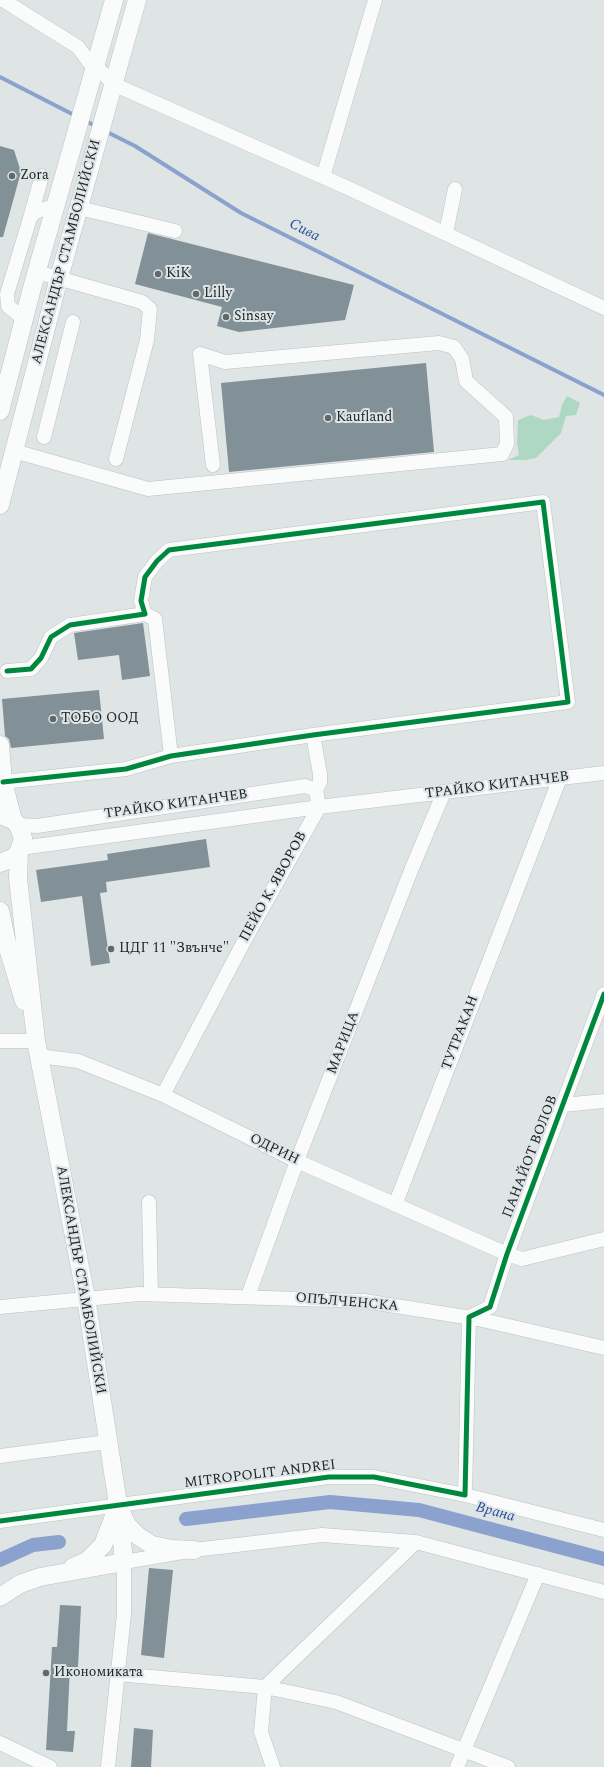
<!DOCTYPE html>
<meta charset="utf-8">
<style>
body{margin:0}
canvas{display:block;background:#dfe4e5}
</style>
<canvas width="604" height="1767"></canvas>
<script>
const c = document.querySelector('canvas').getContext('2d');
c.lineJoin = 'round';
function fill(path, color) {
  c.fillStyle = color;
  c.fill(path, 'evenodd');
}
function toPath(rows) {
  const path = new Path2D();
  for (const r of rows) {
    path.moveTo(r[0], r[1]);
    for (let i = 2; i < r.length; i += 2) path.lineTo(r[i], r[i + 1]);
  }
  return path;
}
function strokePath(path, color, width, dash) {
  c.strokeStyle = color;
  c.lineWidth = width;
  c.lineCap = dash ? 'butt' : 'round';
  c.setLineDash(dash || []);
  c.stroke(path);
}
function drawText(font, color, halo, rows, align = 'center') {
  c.font = font + ' Spectral,serif';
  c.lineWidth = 4;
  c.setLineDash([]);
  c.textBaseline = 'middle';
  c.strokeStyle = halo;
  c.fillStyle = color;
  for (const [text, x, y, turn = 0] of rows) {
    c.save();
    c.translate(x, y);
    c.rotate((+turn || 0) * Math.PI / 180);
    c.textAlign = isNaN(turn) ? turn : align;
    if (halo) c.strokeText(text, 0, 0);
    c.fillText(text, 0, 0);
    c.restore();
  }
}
fill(toPath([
 [567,396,580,403,576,415,566,416,561,433,536,458,525,460,508,460,519,455,517,442,518,420,531,415,544,420,559,417,562,405]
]), '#aed7c4');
strokePath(toPath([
 [0,77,76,116],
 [84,120,97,127],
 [105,131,135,146,241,213,604,395]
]), '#8ba2cf', 4);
strokePath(toPath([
 [186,1519,330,1502,419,1510,604,1559],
 [0,1560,33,1545,59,1542]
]), '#8ba2cf', 14);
fill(toPath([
 [0,146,14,150,21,172,3,237,0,237],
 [148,233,354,285,345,320,239,332,217,326,222,307,135,284],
 [426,363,434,452,229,472,221,383],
 [143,623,150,676,122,680,119,655,78,660,74,633],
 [99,690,104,739,11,748,9,739,5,736,2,699],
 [206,839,210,867,106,882,107,892,100,893,110,963,91,966,82,896,41,902,36,870,108,860,107,854],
 [149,1568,173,1570,164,1658,141,1655],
 [60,1605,81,1606,78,1668,70,1667,67,1731,75,1731,73,1752,46,1750,52,1647,57,1647],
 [134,1728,153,1730,151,1767,131,1767]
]), '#829097');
const minor = toPath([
 [3,0,78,47,89,62,96,66,113,84,348,188,604,308],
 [323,177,375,0],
 [79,208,175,231],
 [30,218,42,176],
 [446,233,455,189],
 [37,272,142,302,150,309,147,340,116,459],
 [24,319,8,306,7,294,30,218,34,213,40,210,55,206],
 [44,437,73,322],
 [14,451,148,489,502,454,507,444,506,417,466,381,462,359,454,347,439,343,225,362,200,354,213,465],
 [145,614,155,619,171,756],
 [313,735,320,774,320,782,316,790],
 [3,782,126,769,171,756,313,735,568,702,543,502,169,550,157,561,145,577,141,601,145,614,70,625,51,637,41,658,31,669,7,671],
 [18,825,37,826,305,786,316,790,319,807],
 [21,848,319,807,604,773],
 [0,1041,36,1041],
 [39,1056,78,1061,163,1095,297,1161,507,1254,522,1259,604,1239],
 [163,1095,249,932,319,807],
 [563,1105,604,1101],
 [149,1202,151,1294],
 [395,1205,560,778],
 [248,1296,297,1161,412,868,444,792],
 [0,1307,139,1294,364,1301,478,1319,604,1348],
 [0,1456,107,1442],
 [465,1495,604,1530],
 [0,1521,329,1477,374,1477,465,1495,469,1317,490,1307,507,1254,604,994],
 [117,1674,265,1687,416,1542],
 [0,1743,50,1767],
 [108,1767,124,1614,124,1562,194,1550,322,1535,416,1542,604,1592],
 [273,1767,261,1732,265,1687,336,1702,508,1767],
 [457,1767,538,1574]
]);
const major = toPath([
 [0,411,32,288,114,0],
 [0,505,59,278,137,0],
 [0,745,3,782,13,820],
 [0,863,15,857,19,851,23,838,18,825,13,820,3,816],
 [0,911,8,948,24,1001],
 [121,1512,127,1525,138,1536,152,1545,172,1549,194,1550],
 [73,1567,87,1561,103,1545,116,1511],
 [0,1597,20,1584,40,1577,124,1562,118,1504,86,1298,36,1041,18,878,19,851]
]);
strokePath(minor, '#bdc1c2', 15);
strokePath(major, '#bdc1c2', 19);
strokePath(minor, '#fafbfb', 14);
strokePath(major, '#fafbfb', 18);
strokePath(toPath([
 [3,782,126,769,171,756,313,735,568,702,543,502,169,550,157,561,145,577,141,601,145,614,70,625,51,637,41,658,31,669,7,671],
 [0,1521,329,1477,374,1477,465,1495,469,1317,490,1307,507,1254,604,994]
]), '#00873e', 5);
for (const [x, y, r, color] of [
 [12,176,4,"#636768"],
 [158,274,4,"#636768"],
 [196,294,4,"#636768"],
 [226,317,4,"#636768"],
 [328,418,4,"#636768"],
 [53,719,4,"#636768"],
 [111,949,4,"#636768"],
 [46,1673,4,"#636768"]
]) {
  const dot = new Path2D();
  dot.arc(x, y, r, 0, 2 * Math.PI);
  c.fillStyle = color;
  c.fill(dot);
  strokePath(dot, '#dde5e7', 1.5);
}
drawText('14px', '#202324', '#dde5e7', [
 ["Zora",20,176],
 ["KiK",166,274],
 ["Lilly",204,294],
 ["Sinsay",234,317],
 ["Kaufland",336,418],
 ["ТОБО ООД",61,719],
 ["ЦДГ 11 \"Звънче\"",119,949],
 ["Икономиката",54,1673]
], 'left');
drawText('14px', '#202324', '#dde5e7', [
 ["АЛЕКСАНДЪР СТАМБОЛИЙСКИ",67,252,-75],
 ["ТРАЙКО КИТАНЧЕВ",497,786,-7],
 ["ТРАЙКО КИТАНЧЕВ",176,805,-8],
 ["ПЕЙО К. ЯВОРОВ",274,887,-61],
 ["ТУТРАКАН",461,1033,-69],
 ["МАРИЦА",344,1043,-69],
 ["ОДРИН",274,1150,26],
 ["ПАНАЙОТ ВОЛОВ",531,1157,-69],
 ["АЛЕКСАНДЪР СТАМБОЛИЙСКИ",80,1280,80],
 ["ОПЪЛЧЕНСКА",347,1303,5],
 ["MITROPOLIT ANDREI",260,1475,-7]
]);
drawText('italic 15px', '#284a98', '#dde5e7', [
 ["Сива",304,231,27],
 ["Врана",495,1513,15]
]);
</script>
